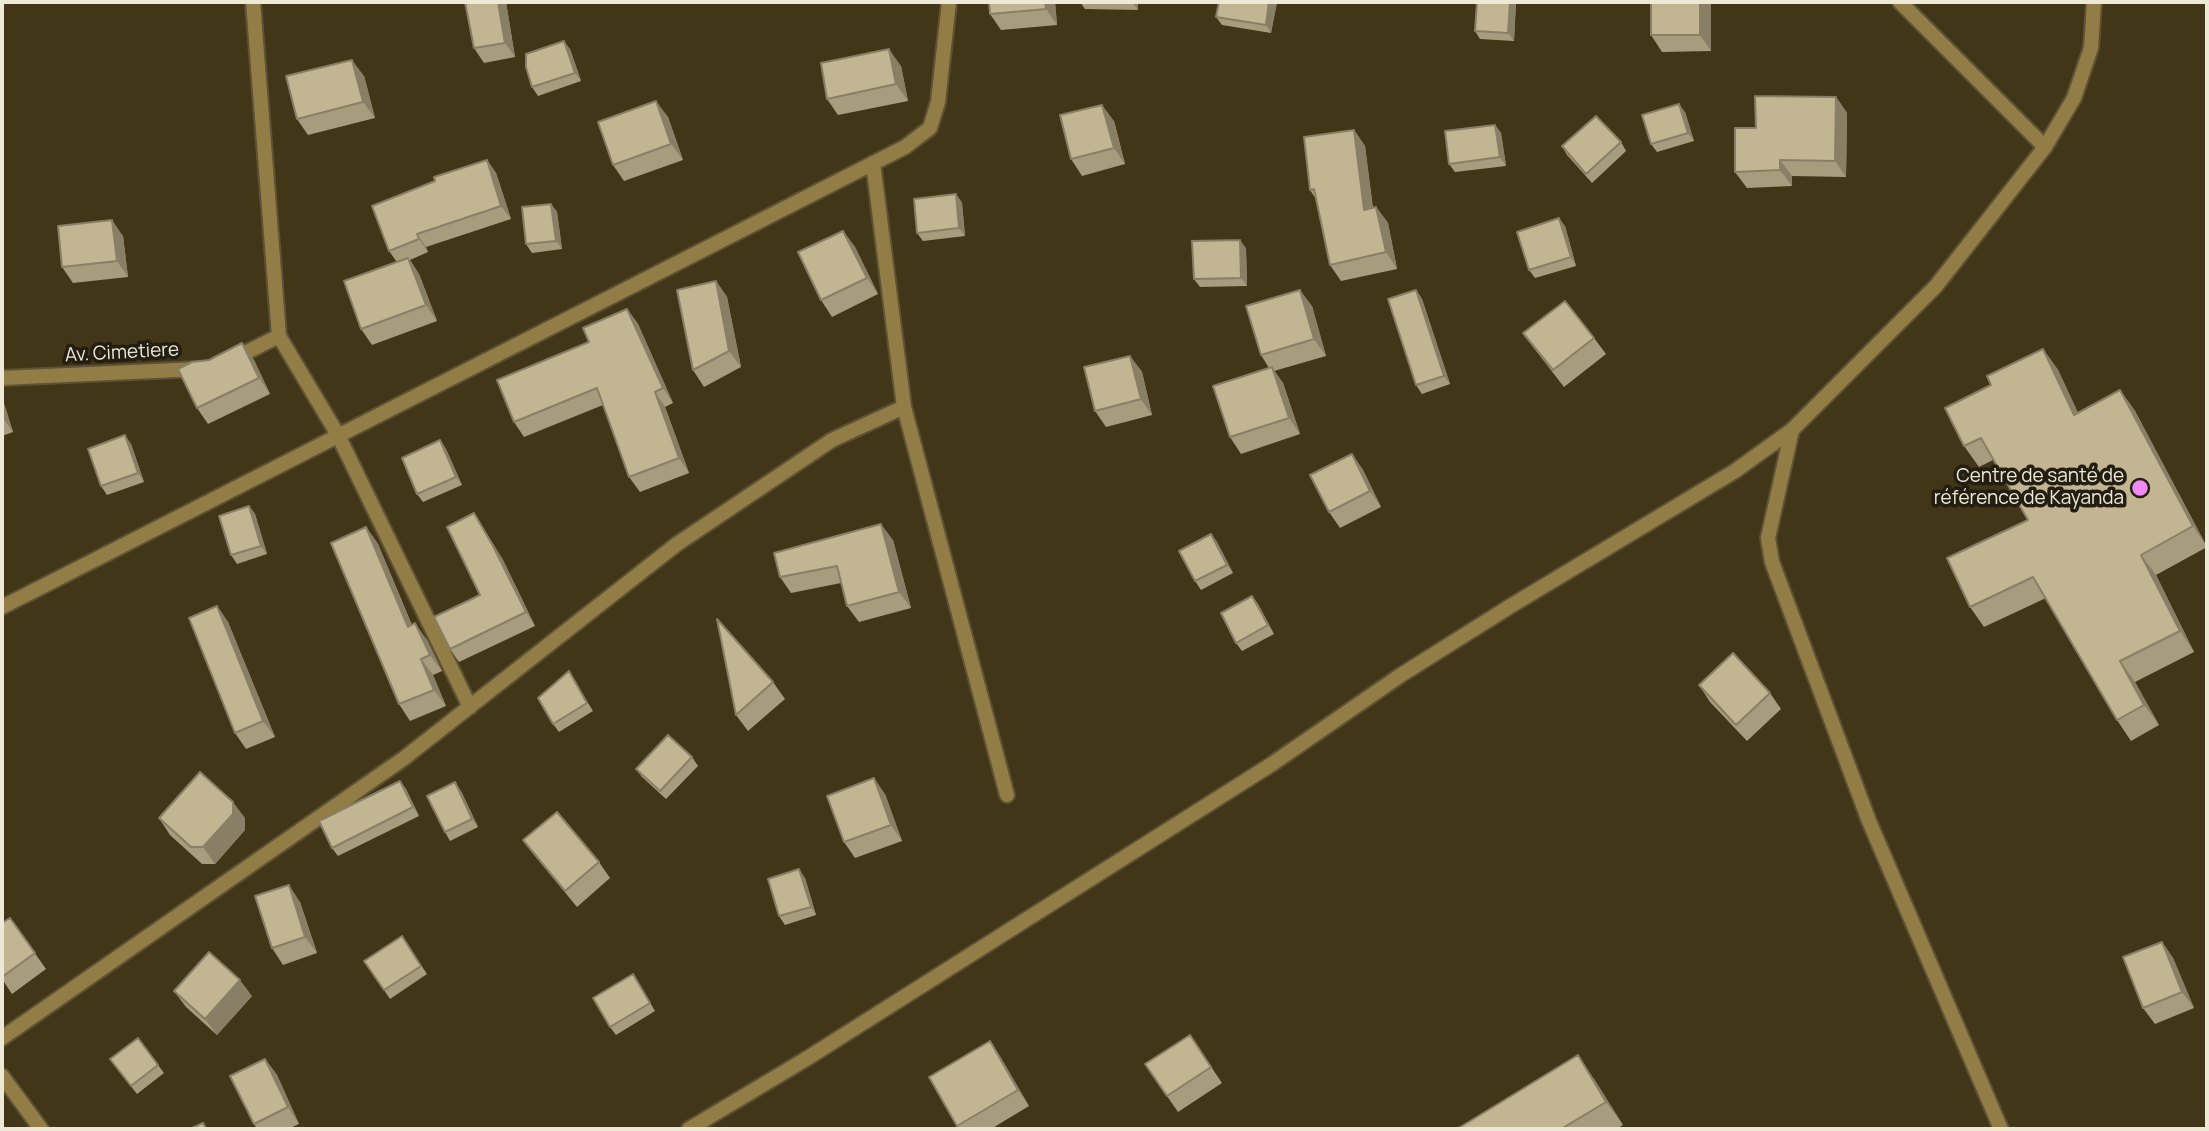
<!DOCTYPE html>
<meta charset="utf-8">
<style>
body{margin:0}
#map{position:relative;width:2209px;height:1131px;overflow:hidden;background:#423618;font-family:Manrope,sans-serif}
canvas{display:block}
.frame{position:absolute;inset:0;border:4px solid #eee8d6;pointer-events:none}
</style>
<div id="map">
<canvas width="2209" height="1131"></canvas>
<div class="frame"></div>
</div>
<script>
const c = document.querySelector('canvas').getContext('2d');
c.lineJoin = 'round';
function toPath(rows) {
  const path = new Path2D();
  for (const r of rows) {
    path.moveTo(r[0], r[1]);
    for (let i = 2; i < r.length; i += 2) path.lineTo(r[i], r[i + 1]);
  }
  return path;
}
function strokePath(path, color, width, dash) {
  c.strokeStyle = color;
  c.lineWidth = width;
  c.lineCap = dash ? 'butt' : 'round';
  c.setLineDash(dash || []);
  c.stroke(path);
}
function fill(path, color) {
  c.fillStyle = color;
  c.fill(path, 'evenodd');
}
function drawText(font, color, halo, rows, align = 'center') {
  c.font = font + ' Manrope,sans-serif';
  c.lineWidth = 7;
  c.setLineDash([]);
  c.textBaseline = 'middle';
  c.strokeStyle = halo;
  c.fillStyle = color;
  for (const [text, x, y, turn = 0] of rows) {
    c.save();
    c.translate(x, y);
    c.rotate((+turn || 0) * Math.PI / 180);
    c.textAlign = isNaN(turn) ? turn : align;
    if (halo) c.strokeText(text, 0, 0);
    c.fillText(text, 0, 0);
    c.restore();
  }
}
const minor = toPath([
 [253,2,279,336,338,435,470,707],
 [1900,2,2045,147],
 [873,163,904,407],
 [233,359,279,336],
 [2,378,198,369],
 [1792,430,1768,538,1772,562,1869,821,2001,1129],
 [2,607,905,147,930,128,938,102,949,2],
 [2,1038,403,759,677,544,832,440,904,407,1007,795],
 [2,1076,41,1129],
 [689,1129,806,1059,1272,764,1401,675,1509,607,1735,471,1792,430,1936,286,2045,147,2074,98,2091,48,2094,2]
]);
strokePath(minor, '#5e5236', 18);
strokePath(minor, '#917d45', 14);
fill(toPath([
 [506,2,515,57,484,63,474,48],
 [1055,2,1057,25,1001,30,990,14],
 [1080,2,1138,2,1138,10,1085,9],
 [1277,2,1271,33,1222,25,1216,17],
 [1477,2,1516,2,1514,41,1480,39,1475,31],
 [1711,2,1711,51,1662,52,1651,35],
 [570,49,581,81,538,96,532,87],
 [901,66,908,101,838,115,827,99],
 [364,76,375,118,308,135,297,119],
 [1836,97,1847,113,1846,177,1792,176,1792,186,1747,188,1735,172,1756,128],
 [1685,112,1694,141,1657,152,1651,144],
 [668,117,683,160,624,181,613,165],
 [1114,121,1125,164,1082,176,1071,159],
 [1495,125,1501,133,1506,166,1455,172,1449,164],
 [1354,130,1365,146,1373,208,1376,207,1388,223,1397,269,1341,281,1330,265,1316,199,1310,190],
 [1621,142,1626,151,1592,183,1567,155,1562,146],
 [487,160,496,173,511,219,426,247,428,252,410,260,419,274,437,321,372,345,361,329,397,262,389,251],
 [956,194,962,203,965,236,923,241,917,233],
 [551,204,557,212,562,249,532,253,526,244],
 [1565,226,1576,266,1535,278,1529,270],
 [843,231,855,247,878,294,832,317,821,300],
 [123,236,128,277,73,283,62,267],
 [1246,248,1247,286,1200,287,1194,279],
 [716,281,727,297,741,367,704,387,693,370],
 [1416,290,1422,299,1450,384,1422,394,1416,385],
 [1312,306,1326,356,1274,371,1283,383,1300,434,1241,454,1230,437,1269,368,1261,355],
 [627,309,638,324,673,403,665,407,689,473,640,492,629,477,603,405,524,437,514,422,589,342],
 [1523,334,1594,338,1606,354,1564,387],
 [2043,349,2058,370,2078,413,2120,390,2135,411,2207,547,2156,575,2194,652,2135,682,2159,725,2131,741,2117,720,2046,598,1984,627,1970,607,2028,520,1993,460,1979,467,1964,446,1991,385],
 [1130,356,1142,372,1152,415,1106,427,1095,411],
 [254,360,270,394,208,424,197,408],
 [2,397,13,432,2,436],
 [440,440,446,449,462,485,423,502,417,494],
 [131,444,144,482,107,495,101,486],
 [1352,454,1363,470,1381,507,1340,528,1329,512],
 [249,506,255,514,267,554,237,564,231,555],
 [474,513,503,560,535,626,459,662,450,649,480,595],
 [366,527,378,544,412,625,427,640,442,671,433,675,446,706,410,721,399,704],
 [1211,534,1217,542,1233,573,1201,590,1195,581],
 [893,540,911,608,859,622,847,606,841,583,791,593,780,577],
 [1252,596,1258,604,1274,634,1242,651,1236,643],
 [217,606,228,622,275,737,246,749,235,733],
 [574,680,593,711,559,732,553,724],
 [773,682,785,699,748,731,736,715],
 [1699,685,1770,693,1781,709,1747,741,1710,702],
 [692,757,698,766,666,799,642,777,636,769],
 [400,781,406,789,419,816,338,856,332,848],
 [461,791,478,827,450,841,445,832],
 [885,794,902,841,855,858,844,842],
 [159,818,245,818,245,830,215,864,202,864,170,835],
 [523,840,599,862,610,878,577,907,535,856],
 [805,878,816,915,785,925,779,916],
 [300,902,317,953,283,965,272,948],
 [10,918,46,969,12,994,2,979,2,923],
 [402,936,427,974,390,999,364,961],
 [2162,942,2173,958,2194,1008,2155,1024,2143,1008],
 [633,974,655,1011,616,1035,610,1027],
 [174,991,252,996,217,1035,186,1007],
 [1190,1035,1222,1083,1178,1112,1145,1064],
 [138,1038,164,1073,137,1094,116,1067],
 [990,1041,1001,1058,1029,1106,991,1129,959,1129,929,1077],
 [265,1059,277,1075,299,1124,288,1129,257,1129,254,1124],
 [1594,1079,1623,1125,1616,1129,1457,1129]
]), '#a79c7e');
fill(toPath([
 [498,2,506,2,515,57,505,43],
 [1045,2,1055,2,1057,25,1046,9],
 [1132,2,1138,2,1138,10],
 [1269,2,1277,2,1271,33,1266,25],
 [1510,2,1516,2,1514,41,1508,33],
 [1700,2,1711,2,1711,51,1700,35],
 [564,41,570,49,581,81,575,73],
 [889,49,901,66,908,101,896,84],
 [352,60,364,76,375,118,363,102],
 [1836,97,1847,113,1846,177,1835,161],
 [656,101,668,117,683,160,671,144],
 [1679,104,1685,112,1694,141,1688,133],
 [1102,105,1114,121,1125,164,1114,148],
 [1495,125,1501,133,1506,166,1500,157],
 [1354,130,1365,146,1375,226,1364,210],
 [487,160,496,173,511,219,501,206],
 [1780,160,1792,176,1792,186,1780,170],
 [956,194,962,203,965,236,959,228],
 [551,204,557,212,562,249,556,241],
 [1376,207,1388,223,1397,269,1386,252],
 [1559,218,1565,226,1576,266,1571,257],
 [112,220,123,236,128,277,117,261],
 [843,231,855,247,878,294,867,278],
 [417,234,426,247,428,252,419,239],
 [1240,240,1246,248,1247,286,1241,278],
 [408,258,419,274,437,321,426,305],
 [716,281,727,297,741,367,729,351],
 [1300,290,1312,306,1326,356,1314,339],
 [1416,290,1422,299,1450,384,1444,376],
 [627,309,638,324,673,403,663,388],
 [242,343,254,360,270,394,259,378],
 [2043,349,2058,370,2089,436,2074,415],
 [1130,356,1142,372,1152,415,1141,399],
 [1272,367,1283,383,1300,434,1289,418],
 [2120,390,2135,411,2207,547,2193,526],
 [655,392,665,407,689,473,679,458],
 [2,397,13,432,2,417],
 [125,435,131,444,144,482,138,473],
 [440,440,446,449,462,485,456,477],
 [1352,454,1363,470,1381,507,1370,491],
 [249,506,255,514,267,554,261,546],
 [474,513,503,560,535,626,526,612],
 [881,524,893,540,911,608,899,592],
 [366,527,378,544,419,643,408,627],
 [1211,534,1217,542,1233,573,1227,565],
 [2141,555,2156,575,2194,652,2180,631],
 [1252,596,1258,604,1274,634,1268,625],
 [217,606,228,622,275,737,263,721],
 [415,623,427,640,442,671,430,655],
 [421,659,433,675,446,706,434,690],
 [2120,661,2135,682,2159,725,2144,705],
 [874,778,885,794,902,841,891,825],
 [400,781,406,789,419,816,413,807],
 [455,782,461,791,478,827,472,819],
 [233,802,245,818,245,830,215,864,203,847],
 [799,869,805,878,816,915,811,907],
 [289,885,300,902,317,953,305,937],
 [2162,942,2173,958,2194,1008,2182,992],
 [240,980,252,996,217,1035,205,1019],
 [990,1041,1001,1058,1029,1106,1018,1090],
 [1578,1055,1594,1079,1623,1125,1606,1102],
 [265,1059,277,1075,299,1124,288,1107]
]), '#887f66');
const building = toPath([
 [465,2,498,2,505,43,474,48,465,2],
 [989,2,1045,2,1046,9,990,14,989,2],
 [1219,2,1269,2,1266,25,1216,17,1219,2],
 [1477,2,1510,2,1508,33,1475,31,1477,2],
 [1651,2,1700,2,1700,35,1651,35,1651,2],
 [564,41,575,73,532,87,526,67,526,54,564,41],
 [889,49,896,84,827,99,821,63,889,49],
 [352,60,363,102,297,119,286,76,352,60],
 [1755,96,1836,97,1835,161,1780,160,1780,170,1735,172,1735,128,1756,128,1755,96],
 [656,101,671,144,613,165,598,122,656,101],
 [1679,104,1688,133,1651,144,1642,115,1679,104],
 [1102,105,1114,148,1071,159,1060,115,1102,105],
 [1596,116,1621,142,1586,174,1562,146,1596,116],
 [1495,125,1500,157,1449,164,1445,131,1495,125],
 [1354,130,1364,210,1376,207,1386,252,1330,265,1314,189,1310,190,1304,137,1354,130],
 [487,160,501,206,417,234,419,239,389,251,372,206,435,181,434,177,487,160],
 [956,194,959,228,917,233,914,199,956,194],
 [551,204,556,241,526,244,522,207,551,204],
 [1559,218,1571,257,1529,270,1517,232,1559,218],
 [112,220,117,261,62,267,58,226,112,220],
 [843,231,867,278,821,300,798,252,843,231],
 [1240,240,1241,278,1194,279,1192,241,1240,240],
 [408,258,426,305,361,329,344,281,408,258],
 [716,281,729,351,693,370,677,290,716,281],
 [1300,290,1314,339,1261,355,1246,306,1300,290],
 [1416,290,1444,376,1416,385,1388,299,1416,290],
 [1565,301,1594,338,1553,370,1523,333,1565,301],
 [627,309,663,388,655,392,679,458,629,477,597,388,514,422,497,380,589,342,583,328,627,309],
 [242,343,259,378,197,408,178,369,192,362,209,360,242,343],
 [2043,349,2074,415,2120,390,2193,526,2141,555,2180,631,2120,661,2144,705,2117,720,2033,577,1970,607,1947,558,2028,520,1981,438,1964,446,1945,408,1991,385,1987,376,2043,349],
 [1130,356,1141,399,1095,411,1084,367,1130,356],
 [1272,367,1289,418,1230,437,1213,386,1272,367],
 [125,435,138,473,101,486,88,449,125,435],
 [440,440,456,477,417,494,402,458,440,440],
 [1352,454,1370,491,1329,512,1310,475,1352,454],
 [249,506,261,546,231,555,219,516,249,506],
 [474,513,493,546,526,612,450,649,434,617,480,595,447,527,474,513],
 [881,524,899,592,847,606,837,566,780,577,774,553,881,524],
 [366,527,408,627,415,623,430,655,421,659,434,690,399,704,331,543,366,527],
 [1211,534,1227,565,1195,581,1179,551,1211,534],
 [1252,596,1268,625,1236,643,1221,613,1252,596],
 [217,606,263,721,235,733,189,618,217,606],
 [717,619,773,682,736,715,717,619],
 [1733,653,1770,693,1736,725,1699,685,1733,653],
 [569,671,587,703,553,724,538,698,569,671],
 [668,735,692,757,660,791,636,769,668,735],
 [200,772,233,802,233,814,203,847,191,847,159,818,200,772],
 [874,778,891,825,844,842,827,796,874,778],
 [400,781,413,807,332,848,319,821,400,781],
 [455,782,472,819,445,832,427,796,455,782],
 [557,812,599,862,565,891,523,840,557,812],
 [799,869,811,907,779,916,768,879,799,869],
 [289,885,305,937,272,948,255,896,289,885],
 [10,918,35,953,2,977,2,923,10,918],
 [402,936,421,966,384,990,364,961,402,936],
 [2162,942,2182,992,2143,1008,2123,957,2162,942],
 [209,952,240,980,205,1019,174,991,209,952],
 [633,974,650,1003,610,1027,593,998,633,974],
 [1190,1035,1211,1067,1167,1096,1145,1064,1190,1035],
 [138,1038,158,1065,131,1086,110,1059,138,1038],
 [990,1041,1018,1090,957,1126,929,1077,990,1041],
 [1578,1055,1606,1102,1561,1129,1457,1129,1578,1055],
 [265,1059,288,1107,254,1124,230,1076,265,1059],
 [203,1123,206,1129,190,1129,203,1123]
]);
fill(building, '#c2b592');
strokePath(building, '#887f66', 2);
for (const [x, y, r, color] of [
 [2140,488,9,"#f18af4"]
]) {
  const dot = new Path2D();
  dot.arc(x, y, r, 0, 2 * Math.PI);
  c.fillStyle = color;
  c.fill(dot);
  strokePath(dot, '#231e11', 2.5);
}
drawText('19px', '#eee8d6', '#231e11', [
 ["Av. Cimetiere",122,353,-3]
]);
drawText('19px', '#eee8d6', '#231e11', [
 ["Centre de santé de",2124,477],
 ["référence de Kayanda",2124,499]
], 'right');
</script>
